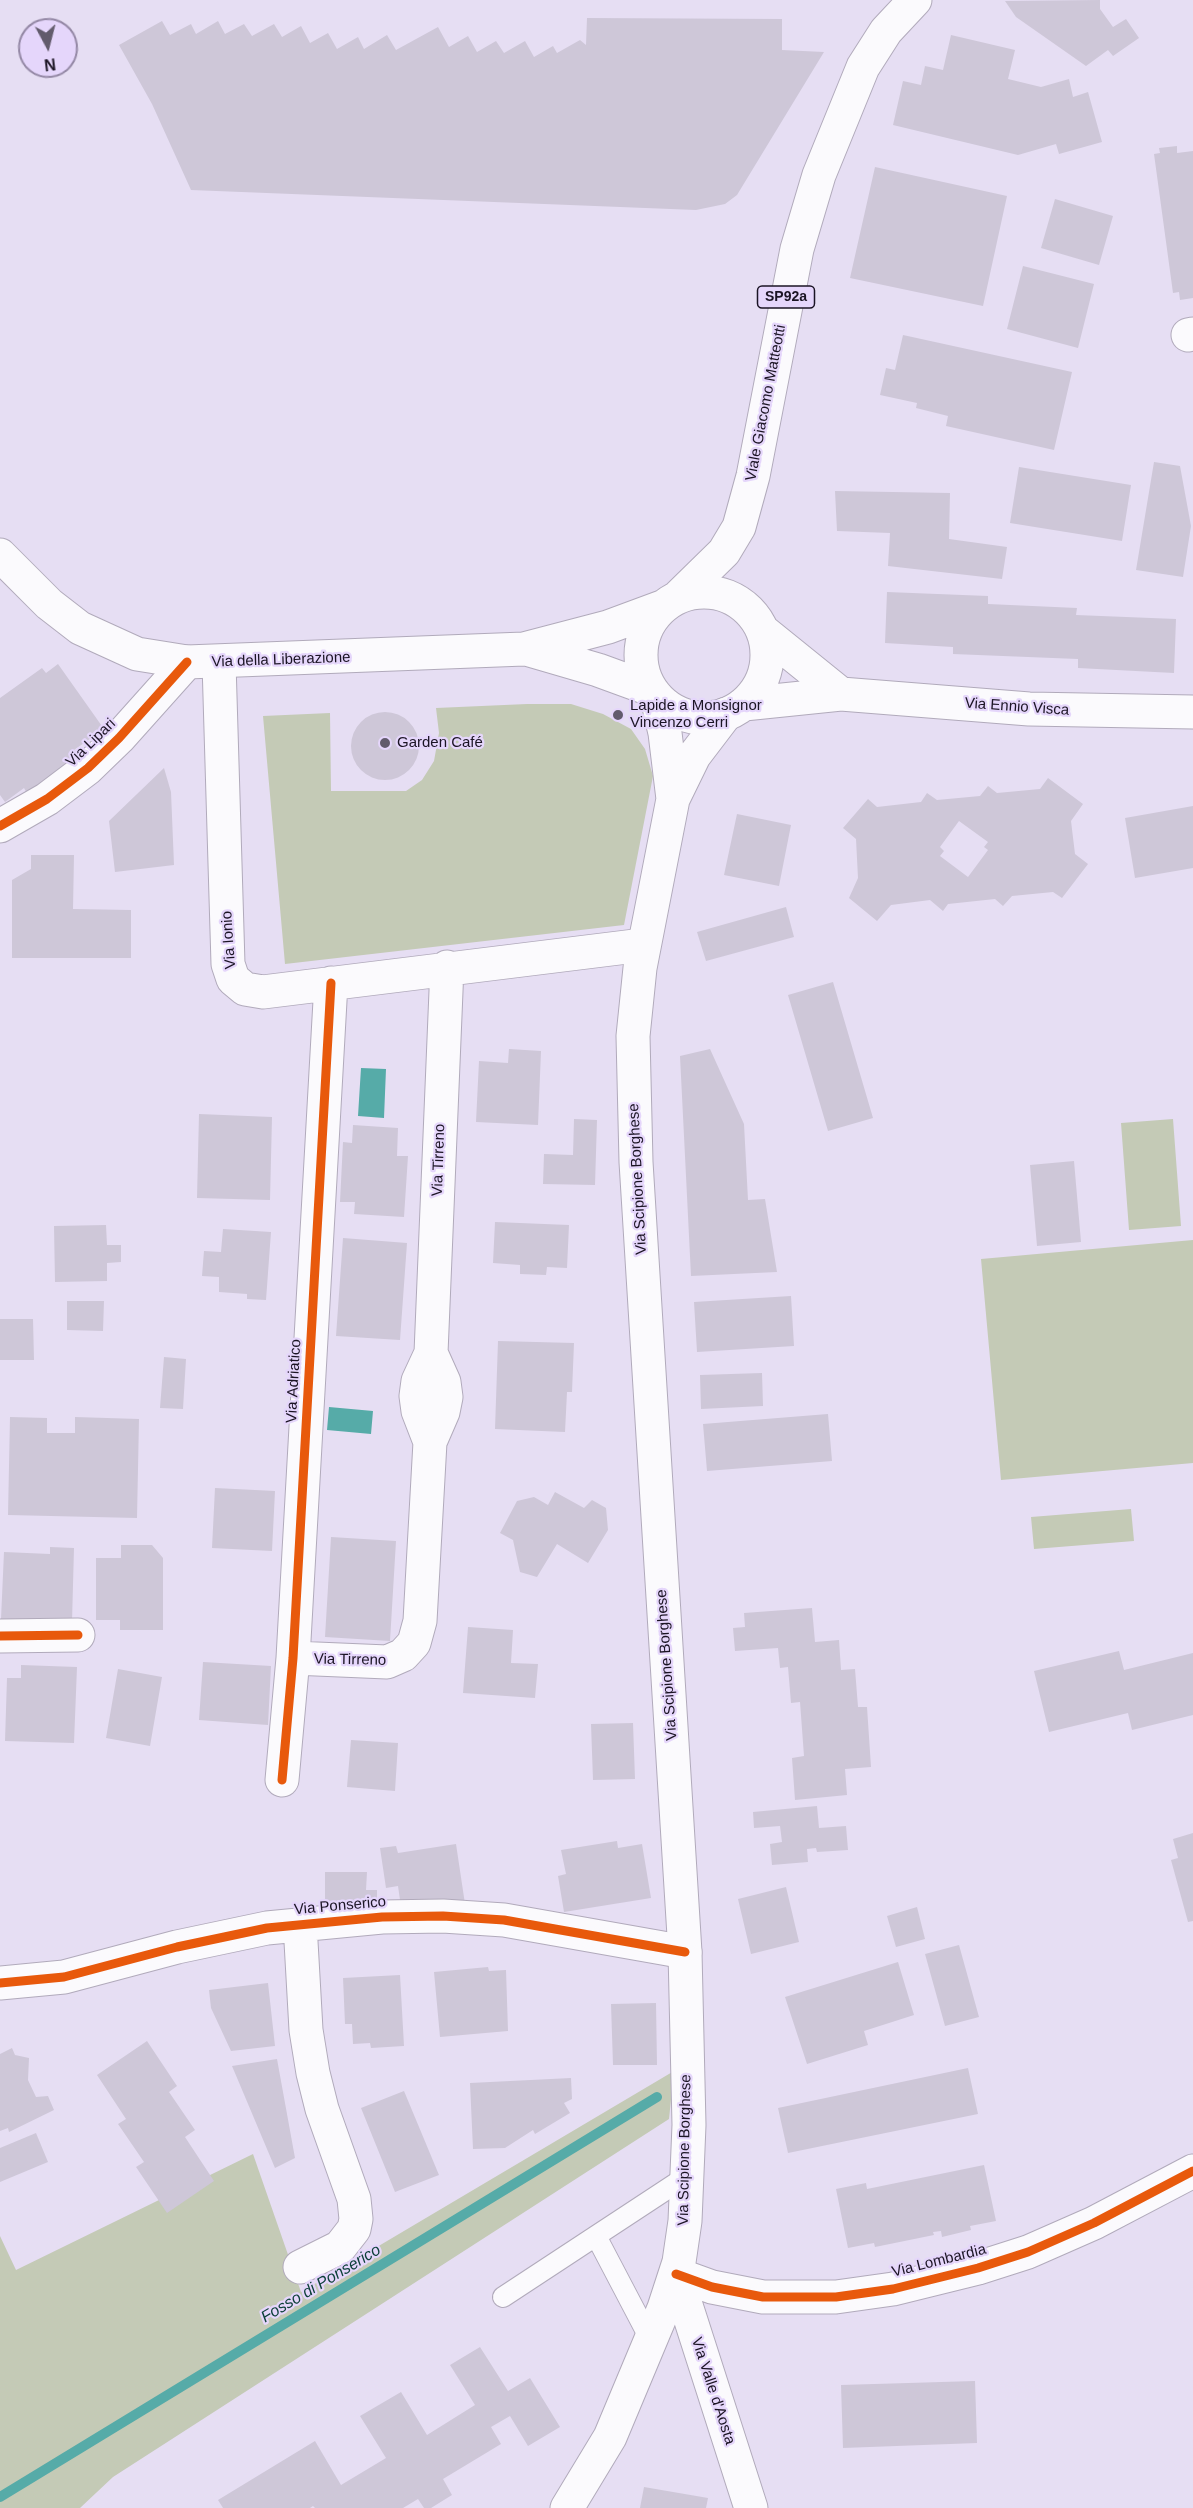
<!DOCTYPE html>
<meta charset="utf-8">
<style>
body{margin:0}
#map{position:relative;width:1193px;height:2508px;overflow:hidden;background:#e6def3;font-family:Helvetica,sans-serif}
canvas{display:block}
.north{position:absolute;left:18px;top:18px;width:60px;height:60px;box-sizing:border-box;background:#e5d6fb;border:2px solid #9488a5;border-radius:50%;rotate:173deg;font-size:16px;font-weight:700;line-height:24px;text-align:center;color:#1b1424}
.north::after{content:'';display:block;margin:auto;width:21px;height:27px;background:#625b6c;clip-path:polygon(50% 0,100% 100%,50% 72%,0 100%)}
</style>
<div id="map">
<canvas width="1193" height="2508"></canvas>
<div class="north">N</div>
</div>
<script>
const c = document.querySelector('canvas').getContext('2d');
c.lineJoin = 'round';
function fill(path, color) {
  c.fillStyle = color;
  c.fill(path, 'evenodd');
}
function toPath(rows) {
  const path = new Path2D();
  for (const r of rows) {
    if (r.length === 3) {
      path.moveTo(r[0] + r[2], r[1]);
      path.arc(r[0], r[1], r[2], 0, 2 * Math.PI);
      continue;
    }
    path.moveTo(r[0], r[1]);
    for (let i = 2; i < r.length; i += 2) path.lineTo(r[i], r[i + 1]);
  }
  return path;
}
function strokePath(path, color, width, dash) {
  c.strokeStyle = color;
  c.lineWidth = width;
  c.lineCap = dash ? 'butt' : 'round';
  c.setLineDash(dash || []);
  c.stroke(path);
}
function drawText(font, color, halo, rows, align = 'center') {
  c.font = font + ' Helvetica,sans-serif';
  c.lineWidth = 4.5;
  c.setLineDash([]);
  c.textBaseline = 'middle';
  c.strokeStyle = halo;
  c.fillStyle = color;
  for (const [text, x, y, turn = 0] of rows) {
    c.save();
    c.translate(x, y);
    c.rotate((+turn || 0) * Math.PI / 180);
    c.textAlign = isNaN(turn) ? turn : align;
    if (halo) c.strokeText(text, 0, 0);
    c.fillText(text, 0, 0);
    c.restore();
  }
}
fill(toPath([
 [527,704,571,704,603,714,631,729,645,749,653,776,624,925,285,964,263,716,330,713,331,791,406,791,422,780,434,761,439,733,436,708],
 [1173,1119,1181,1226,1129,1230,1121,1123],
 [1193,1240,1193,1463,1001,1480,981,1259],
 [1131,1509,1134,1541,1034,1549,1031,1517],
 [674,2071,669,2119,113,2477,80,2508,0,2508,0,2236,16,2270,253,2154,301,2292]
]), '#c4cab6');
fill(toPath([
 [361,1068,386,1069,384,1118,358,1116],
 [329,1407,373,1411,371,1434,327,1430]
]), '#56aba8');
strokePath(toPath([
 [0,2497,657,2097]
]), '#56aba8', 10);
fill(toPath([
 [1100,0,1100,9,1113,27,1126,19,1139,38,1113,56,1108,50,1086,66,1016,17,1005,1],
 [587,18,782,19,782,50,824,52,737,195,725,204,696,210,191,190,152,104,119,45,162,21,170,35,191,24,196,34,218,21,225,34,244,24,252,36,274,24,282,37,301,26,310,43,328,33,337,49,358,37,364,49,387,35,396,50,438,27,449,47,468,36,477,52,496,41,504,53,525,41,534,57,553,46,557,53,580,40,586,45],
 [951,35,1015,50,1008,79,1041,87,1069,79,1073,97,1088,92,1102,142,1059,154,1056,144,1018,155,893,125,903,81,921,85,925,66,943,70],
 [1177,146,1177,153,1193,151,1193,298,1180,300,1179,292,1173,293,1154,154,1160,153,1159,148],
 [875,167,1007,196,983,306,850,278],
 [1055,199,1113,216,1099,265,1041,248],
 [1023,266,1094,284,1078,348,1007,329],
 [903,335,1072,372,1054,450,946,426,948,416,916,408,917,403,880,395,886,368,895,370],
 [1154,462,1180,466,1191,526,1183,577,1136,570],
 [1019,467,1131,485,1122,541,1010,523],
 [835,491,950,493,949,539,1007,547,1002,579,888,566,890,533,837,531],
 [887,592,988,596,988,604,1077,608,1076,615,1176,619,1174,673,1078,668,1078,659,953,654,953,647,885,643],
 [58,664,104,729,74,750,80,758,28,795,24,788,5,802,0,795,0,698,42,668,46,673],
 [385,746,34],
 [164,768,171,792,174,865,115,872,109,821],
 [1048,778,1083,804,1071,821,1075,854,1088,864,1062,898,1053,892,1012,896,1003,906,995,899,948,904,943,911,930,900,891,905,877,921,849,898,858,878,856,839,843,828,868,799,877,807,921,802,927,793,937,800,980,796,988,786,997,793,1040,789],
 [959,821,988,842,984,847,988,850,968,877,940,856,944,851,940,847],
 [1193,806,1193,868,1135,878,1125,818],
 [737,814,791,825,779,886,724,875],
 [31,855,74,855,73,909,131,910,131,958,12,958,12,880,31,869],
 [786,907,794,937,706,961,697,932],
 [833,982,873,1118,828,1131,788,995],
 [509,1049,541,1051,538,1125,476,1122,479,1061,508,1063],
 [710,1049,744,1124,748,1200,765,1199,777,1272,691,1276,680,1056],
 [199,1114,272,1117,270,1200,197,1198],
 [574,1119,597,1120,595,1185,543,1184,544,1154,573,1155],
 [353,1125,398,1128,397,1156,408,1156,404,1217,354,1214,355,1202,340,1202,343,1142,352,1143],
 [1074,1161,1081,1242,1037,1246,1030,1165],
 [495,1222,569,1225,567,1268,547,1267,546,1275,520,1274,520,1265,493,1263],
 [106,1225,107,1245,121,1245,121,1262,107,1263,107,1281,55,1282,54,1226],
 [223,1229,271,1232,266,1300,247,1299,247,1294,219,1292,219,1277,202,1276,204,1251,221,1252],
 [343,1238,407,1243,400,1340,336,1336],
 [791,1296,794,1346,697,1352,694,1302],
 [67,1301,104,1301,103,1331,67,1330],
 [0,1319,33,1319,34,1360,0,1360],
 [498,1341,574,1343,572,1392,567,1392,565,1432,495,1429],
 [164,1357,186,1359,183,1409,160,1408],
 [762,1373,763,1406,701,1409,700,1375],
 [828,1414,832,1461,707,1471,703,1424],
 [10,1417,47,1418,47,1433,75,1433,75,1417,139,1419,137,1518,8,1515],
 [215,1488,275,1491,272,1551,212,1548],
 [555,1492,584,1508,592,1500,606,1508,608,1530,588,1563,557,1544,537,1577,520,1572,513,1540,500,1533,517,1501,534,1497,548,1505],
 [331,1537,396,1541,390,1641,325,1637],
 [121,1545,152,1545,163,1558,163,1630,120,1630,120,1620,96,1620,96,1558,121,1558],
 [50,1547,74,1548,72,1622,1,1619,4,1552,50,1554],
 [812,1608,815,1642,839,1640,841,1670,855,1669,858,1707,867,1707,871,1767,845,1769,847,1795,795,1800,792,1758,804,1756,800,1702,791,1703,788,1667,780,1668,778,1648,735,1651,733,1628,745,1627,744,1613],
 [468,1627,513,1630,511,1663,538,1664,535,1698,463,1693],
 [1119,1651,1124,1670,1193,1653,1193,1715,1132,1730,1128,1713,1049,1732,1034,1671],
 [203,1662,271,1666,268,1725,199,1720],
 [21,1665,77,1667,74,1743,5,1741,7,1678,21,1678],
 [118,1669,162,1677,150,1746,106,1738],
 [633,1723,635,1779,593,1780,591,1724],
 [351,1740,398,1743,395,1791,347,1787],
 [817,1806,819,1828,846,1826,848,1850,817,1852,816,1848,807,1849,808,1862,772,1865,770,1844,782,1842,780,1826,754,1828,753,1812],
 [1193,1833,1193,1921,1188,1922,1171,1860,1178,1858,1173,1839],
 [617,1841,618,1848,642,1844,651,1898,564,1912,558,1876,566,1874,561,1850],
 [456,1844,465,1904,402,1914,398,1886,386,1888,380,1848,396,1846,398,1853],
 [325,1872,367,1872,366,1890,377,1890,377,1917,325,1916],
 [786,1887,799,1942,751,1954,738,1899],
 [917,1907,925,1939,896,1947,887,1916],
 [959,1945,979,2017,945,2026,925,1954],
 [898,1962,914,2015,864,2031,868,2045,807,2064,785,1997],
 [488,1967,489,1971,506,1970,508,2031,440,2037,434,1972],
 [400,1975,404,2046,371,2048,370,2043,353,2044,352,2024,345,2024,343,1978],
 [268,1983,275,2046,231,2051,211,2008,209,1990],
 [656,2003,657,2065,613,2065,611,2004],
 [147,2041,177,2086,169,2092,195,2130,185,2137,214,2181,167,2213,136,2167,144,2162,118,2124,126,2119,97,2075],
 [12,2048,15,2055,29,2058,28,2080,36,2097,48,2096,54,2110,9,2132,8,2128,0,2131,0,2054],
 [277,2059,295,2158,275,2168,232,2066],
 [968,2068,978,2114,788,2153,778,2108],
 [571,2078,572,2099,564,2103,570,2113,535,2134,533,2130,505,2148,473,2149,470,2083],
 [404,2091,439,2175,395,2192,361,2108],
 [36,2133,48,2162,0,2182,0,2148],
 [984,2165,996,2221,970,2226,971,2230,942,2237,941,2231,933,2232,934,2235,875,2247,874,2243,848,2248,836,2189,866,2183,867,2189],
 [480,2347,508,2391,530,2378,560,2427,528,2446,510,2416,491,2427,501,2444,443,2479,452,2495,431,2508,424,2508,418,2499,403,2508,315,2508,313,2506,310,2508,223,2508,218,2500,315,2441,341,2485,386,2458,360,2416,401,2392,427,2435,475,2405,450,2365],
 [975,2381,977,2443,843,2448,841,2385],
 [644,2487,708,2498,706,2508,640,2508]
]), '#cec7d8');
const lane = toPath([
 [596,2236,650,2339],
 [503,2297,687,2176]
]);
const street = toPath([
 [1188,335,1193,334],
 [219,663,228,964,233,979,245,989,263,992,643,945],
 [0,826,47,799,88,768,119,738,187,662],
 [430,1442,443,1412,446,1397,444,1382,431,1353,447,967],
 [0,1636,78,1635],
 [293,1658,387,1662,403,1655,414,1643,420,1621,430,1442,418,1411,416,1396,418,1381,431,1353],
 [282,1780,293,1658,331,983],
 [300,1924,306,2030,313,2073,322,2109,354,2199,356,2219,354,2229,340,2247,300,2267],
 [0,1983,64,1977,177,1947,267,1928,382,1917,443,1916,504,1920,685,1952],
 [676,2274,712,2287,763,2297,836,2297,893,2289,978,2268,1028,2252,1094,2223,1193,2171],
 [676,2274,751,2508]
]);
const secondary = toPath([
 [657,698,665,733,673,799],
 [567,2508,610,2437,664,2308,679,2262,685,2221,689,2125,685,1952,636,1162,633,1036,640,968,673,799,694,756,726,714]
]);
const primary = toPath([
 [0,555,49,604,80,628,137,654,187,662,524,649,608,627,662,607],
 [704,655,63],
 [678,597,724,552,739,527,753,476,797,249,819,175,863,67,886,31,915,0],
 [763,631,841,694],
 [526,649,598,670,650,689],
 [744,704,841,694,1029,709,1193,712]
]);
strokePath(lane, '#b1aabb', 22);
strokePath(street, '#b1aabb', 35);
strokePath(secondary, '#b1aabb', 35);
strokePath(primary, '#b1aabb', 35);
strokePath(lane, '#fbfafd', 20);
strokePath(street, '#fbfafd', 33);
strokePath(secondary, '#fbfafd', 33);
strokePath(primary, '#fbfafd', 33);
strokePath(toPath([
 [0,826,47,799,88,768,119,738,187,662],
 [0,1636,78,1635],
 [282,1780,293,1658,331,983],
 [0,1983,64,1977,177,1947,267,1928,382,1917,443,1916,504,1920,685,1952],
 [676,2274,712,2287,763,2297,836,2297,893,2289,978,2268,1028,2252,1094,2223,1193,2171]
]), '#e8590c', 9);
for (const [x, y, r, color] of [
 [618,715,6,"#625b6c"],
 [385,743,6,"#625b6c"]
]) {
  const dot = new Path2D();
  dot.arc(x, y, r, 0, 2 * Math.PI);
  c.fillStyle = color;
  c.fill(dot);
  strokePath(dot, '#e5d6fb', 2);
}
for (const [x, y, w] of [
 [786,297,57]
]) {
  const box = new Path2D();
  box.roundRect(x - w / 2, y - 11, w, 22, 4.5);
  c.fillStyle = '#e5d6fb';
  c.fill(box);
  strokePath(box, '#1b1424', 1.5);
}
drawText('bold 14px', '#1b1424', null, [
 ["SP92a",786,297]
]);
drawText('15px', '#1b1424', '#e5d6fb', [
 ["Viale Giacomo Matteotti",766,403,-79],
 ["Via della Liberazione",281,660,-2],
 ["Via Ennio Visca",1017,707,4],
 ["Via Lipari",91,743,-44],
 ["Via Ionio",229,940,-94],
 ["Via Tirreno",439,1160,-88],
 ["Via Scipione Borghese",638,1179,-93],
 ["Via Adriatico",294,1381,-87],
 ["Via Tirreno",350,1660,1],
 ["Via Scipione Borghese",667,1665,-94],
 ["Via Ponserico",340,1906,-5],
 ["Via Scipione Borghese",685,2150,-89],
 ["Via Lombardia",939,2261,-14],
 ["Via Valle d'Aosta",713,2391,72]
]);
drawText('15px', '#1b1424', '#e5d6fb', [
 ["Lapide a Monsignor",630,706],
 ["Vincenzo Cerri",630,723],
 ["Garden Café",397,743]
], 'left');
drawText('italic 16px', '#0d4039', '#e5d6fb', [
 ["Fosso di Ponserico",321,2284,-31]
]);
</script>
